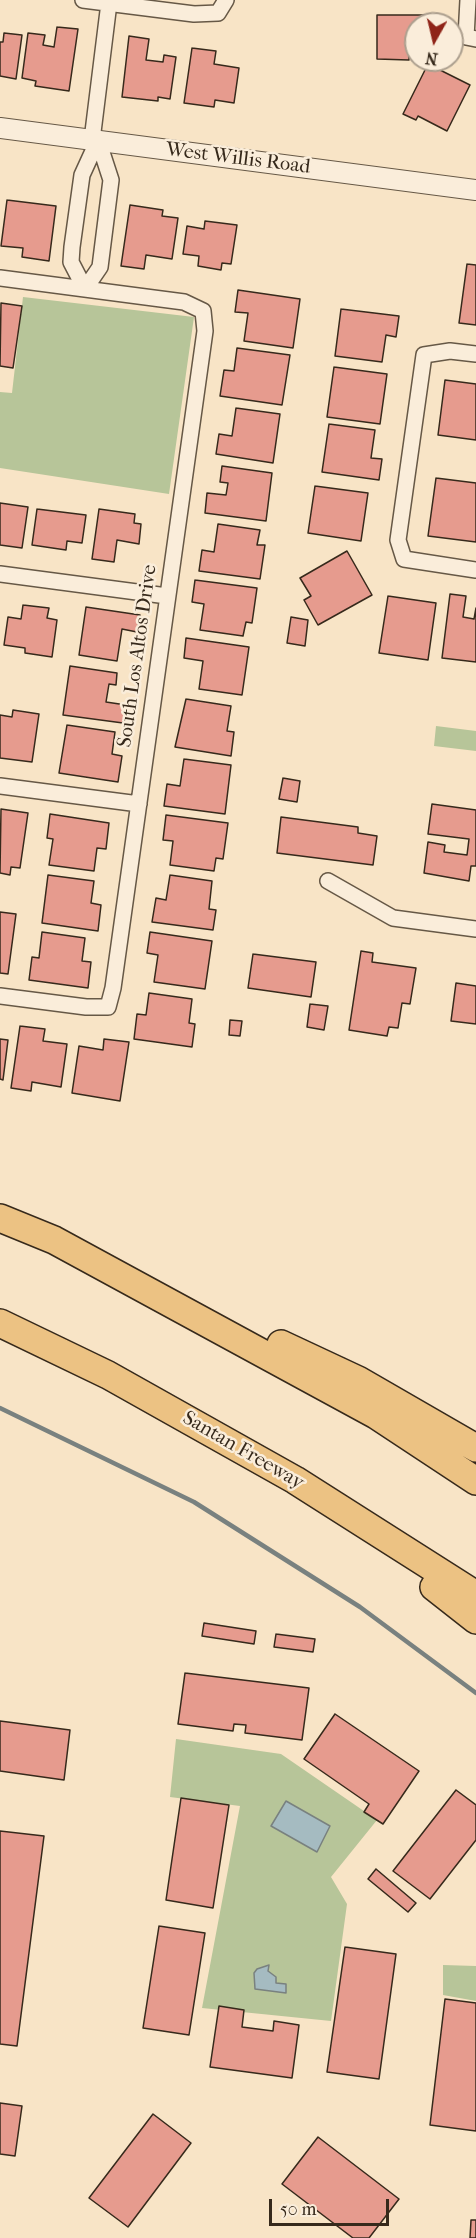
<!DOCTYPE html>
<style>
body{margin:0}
#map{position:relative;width:476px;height:2238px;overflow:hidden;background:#f8e4c6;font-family:"IM FELL French Canon",serif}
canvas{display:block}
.north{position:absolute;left:404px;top:12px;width:60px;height:60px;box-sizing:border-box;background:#faedda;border:2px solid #ac9f8e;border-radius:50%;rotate:188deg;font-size:16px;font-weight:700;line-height:24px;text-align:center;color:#36291b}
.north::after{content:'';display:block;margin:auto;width:21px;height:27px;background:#8f2418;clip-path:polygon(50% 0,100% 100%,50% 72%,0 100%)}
.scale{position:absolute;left:269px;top:2199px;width:120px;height:27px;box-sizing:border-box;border:3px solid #36291b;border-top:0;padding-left:8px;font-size:18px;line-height:21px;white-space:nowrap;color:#36291b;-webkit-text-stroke:4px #faedda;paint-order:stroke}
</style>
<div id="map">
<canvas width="476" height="2238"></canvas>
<div class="north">N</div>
<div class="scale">50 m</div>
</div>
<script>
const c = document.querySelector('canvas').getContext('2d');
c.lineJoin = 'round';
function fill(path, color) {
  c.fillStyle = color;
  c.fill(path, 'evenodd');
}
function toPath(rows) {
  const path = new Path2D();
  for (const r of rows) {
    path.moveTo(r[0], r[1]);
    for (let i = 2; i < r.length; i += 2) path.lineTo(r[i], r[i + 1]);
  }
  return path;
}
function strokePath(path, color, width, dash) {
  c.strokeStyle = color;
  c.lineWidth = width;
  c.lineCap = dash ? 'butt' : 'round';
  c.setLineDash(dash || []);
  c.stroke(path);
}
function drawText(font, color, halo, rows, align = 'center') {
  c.font = font + ' "IM FELL French Canon",serif';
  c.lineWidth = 5;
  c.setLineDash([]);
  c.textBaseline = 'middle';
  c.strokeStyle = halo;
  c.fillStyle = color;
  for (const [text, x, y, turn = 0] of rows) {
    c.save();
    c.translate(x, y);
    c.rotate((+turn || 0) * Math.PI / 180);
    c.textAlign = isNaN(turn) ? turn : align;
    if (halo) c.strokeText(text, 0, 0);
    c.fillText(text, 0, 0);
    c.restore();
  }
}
fill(toPath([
 [23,297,194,317,169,494,0,468,0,392,12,393],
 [436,726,476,731,476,751,434,746],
 [176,1739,281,1754,377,1820,331,1877,347,1904,331,2021,202,2008,240,1806,170,1797],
 [443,1965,476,1966,476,2001,443,1995]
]), '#b7c599');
const water = toPath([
 [286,1801,330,1826,317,1852,271,1826,286,1801],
 [269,1965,268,1971,276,1977,276,1983,286,1984,286,1993,255,1989,254,1973,257,1969,269,1965]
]);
fill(water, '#a5bbc1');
strokePath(water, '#79817f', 1.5);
strokePath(toPath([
 [0,1408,194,1502,360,1607,476,1693]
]), '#79817f', 4.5);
const building = toPath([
 [377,15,427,15,427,24,416,24,416,47,409,47,409,60,377,59,377,15],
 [57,27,78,29,69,91,35,86,36,81,22,78,28,33,45,35,43,45,54,47,57,27],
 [4,33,22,35,16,79,0,76,0,42,3,42,4,33],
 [129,36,149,39,146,60,163,62,164,55,176,57,170,99,158,97,158,101,122,97,129,36],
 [192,48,216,51,214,64,239,68,234,103,215,100,214,107,184,103,192,48],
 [428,64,470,85,447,131,418,116,416,120,403,114,428,64],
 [7,200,56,206,49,261,22,257,23,248,1,246,7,200],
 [130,205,163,210,162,216,178,218,172,259,146,255,144,269,121,266,130,205],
 [205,221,237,225,231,264,222,263,221,270,198,266,199,256,183,254,187,226,204,229,205,221],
 [467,264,476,265,476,325,459,323,467,264],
 [238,290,300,299,293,348,244,341,248,313,235,312,238,290],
 [1,303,22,306,13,368,0,366,1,303],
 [341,309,399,316,396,337,386,335,382,362,335,356,341,309],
 [237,348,290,355,282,405,220,396,224,370,234,371,237,348],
 [334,367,387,374,380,424,327,417,334,367],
 [445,380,476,384,476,440,438,435,445,380],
 [236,408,280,414,273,463,216,454,219,434,232,436,236,408],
 [329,424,375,430,371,458,382,459,379,480,322,472,329,424],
 [222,466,272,473,266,521,205,513,207,493,226,495,228,483,220,482,222,466],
 [436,478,476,483,476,542,428,536,436,478],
 [315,486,368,493,361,541,308,533,315,486],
 [0,503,28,507,22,548,0,545,0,503],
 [37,509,86,515,82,543,67,541,66,550,32,545,37,509],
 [99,509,135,514,134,523,141,524,139,544,117,540,114,562,92,559,99,509],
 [218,524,260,530,257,545,265,545,260,579,199,571,202,550,214,552,218,524],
 [347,551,372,595,318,625,304,600,311,596,300,578,347,551],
 [195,580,257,588,252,623,246,622,243,636,200,630,204,604,192,602,195,580],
 [450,594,466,596,463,617,474,619,476,608,476,662,442,658,450,594],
 [388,596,436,603,428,660,379,653,388,596],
 [23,605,49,608,47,618,57,620,52,657,25,653,25,648,4,645,8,617,21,619,23,605],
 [86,607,140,615,137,632,122,629,117,661,79,655,86,607],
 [291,617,308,620,305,646,287,643,291,617],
 [186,638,249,647,242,695,199,689,203,661,184,658,186,638],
 [70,666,117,673,116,685,109,684,106,702,126,705,123,723,63,715,70,666],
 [186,699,231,706,227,731,234,732,231,756,175,747,186,699],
 [13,710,39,714,32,762,0,758,0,715,12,717,13,710],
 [67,725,115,732,112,754,122,756,118,782,59,773,67,725],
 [184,759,231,765,225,814,164,806,167,784,180,786,184,759],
 [283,778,300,781,297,802,279,799,283,778],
 [432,804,476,810,476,866,471,866,469,881,424,873,428,842,445,845,444,852,467,855,469,839,428,834,432,804],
 [1,809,28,813,20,868,11,867,10,875,0,873,1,809],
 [50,814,109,823,106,849,97,848,94,871,49,865,53,839,47,838,50,814],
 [166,815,228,823,223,859,216,858,214,871,170,865,173,841,163,840,166,815],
 [281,817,358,827,358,833,377,836,373,865,277,853,281,817],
 [48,875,94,881,91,903,101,905,98,931,42,923,48,875],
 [170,875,212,881,209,909,216,910,213,930,152,922,156,898,166,900,170,875],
 [0,912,16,914,8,974,0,973,0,912],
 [42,932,85,938,82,961,91,962,88,988,29,980,32,957,39,958,42,932],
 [150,932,212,941,205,989,154,982,158,955,147,953,150,932],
 [361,951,373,953,372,962,416,968,410,1004,402,1003,398,1028,389,1027,387,1036,349,1030,361,951],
 [253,954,316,962,311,997,248,988,253,954],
 [456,983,476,986,476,1024,451,1021,456,983],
 [149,993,192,999,189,1023,195,1024,192,1047,134,1039,137,1014,146,1015,149,993],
 [310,1004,328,1006,324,1030,307,1027,310,1004],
 [230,1020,242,1021,240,1036,229,1035,230,1020],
 [20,1026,45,1029,43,1041,67,1044,61,1087,32,1082,31,1091,11,1088,20,1026],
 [0,1039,8,1040,3,1080,0,1079,0,1039],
 [104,1039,129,1042,120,1101,72,1093,79,1046,103,1050,104,1039],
 [204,1623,256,1631,254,1644,202,1636,204,1623],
 [276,1634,315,1639,313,1652,274,1647,276,1634],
 [185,1673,309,1688,302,1740,245,1733,246,1725,234,1724,233,1731,178,1724,185,1673],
 [335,1714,419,1771,383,1824,364,1812,369,1804,304,1759,335,1714],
 [0,1721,70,1730,64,1780,0,1771,0,1721],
 [456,1790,476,1805,476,1840,430,1899,393,1871,456,1790],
 [181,1798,229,1805,213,1908,166,1900,181,1798],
 [0,1831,44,1836,17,2046,0,2044,0,1831],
 [376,1869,416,1903,408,1912,368,1879,376,1869],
 [159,1926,205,1933,189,2035,143,2028,159,1926],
 [345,1947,396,1954,379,2079,327,2072,345,1947],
 [445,1999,476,2003,476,2131,430,2125,445,1999],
 [219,2006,244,2010,242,2027,273,2031,274,2021,299,2025,292,2078,210,2067,219,2006],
 [0,2103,22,2106,15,2156,0,2154,0,2103],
 [153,2114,191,2143,128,2227,89,2198,153,2114],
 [318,2137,399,2199,369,2238,353,2238,282,2184,318,2137],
 [471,2220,476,2220,476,2238,470,2238,471,2220]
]);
fill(building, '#e69b8e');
strokePath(building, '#36291b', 1.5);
const minor = toPath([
 [83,0,194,14,218,13,226,0],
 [468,0,466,37,476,39],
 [92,140,109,3],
 [98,140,111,180,100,267,85,289,71,262,72,247,82,175,98,140],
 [0,278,184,302,203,311,205,331,113,988,108,1007,86,1007,0,996],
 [476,354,450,351,424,355,398,540,404,559,476,570],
 [0,574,167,596],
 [0,786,139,804],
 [328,881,393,918,476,929]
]);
const tertiary = toPath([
 [0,128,476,190]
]);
const motorway = toPath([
 [0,1218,54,1240,376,1415,476,1481],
 [0,1323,108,1375,295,1480,476,1595],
 [281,1344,358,1380,476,1448],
 [434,1587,476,1620]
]);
strokePath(minor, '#665846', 18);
strokePath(tertiary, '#665846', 22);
strokePath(motorway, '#36291b', 30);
strokePath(minor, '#faedda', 15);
strokePath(tertiary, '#faedda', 20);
strokePath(motorway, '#ecc283', 27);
drawText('20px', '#36291b', '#faedda', [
 ["West Willis Road",238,159,7],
 ["South Los Altos Drive",138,656,-82],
 ["Santan Freeway",243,1451,30]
]);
</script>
